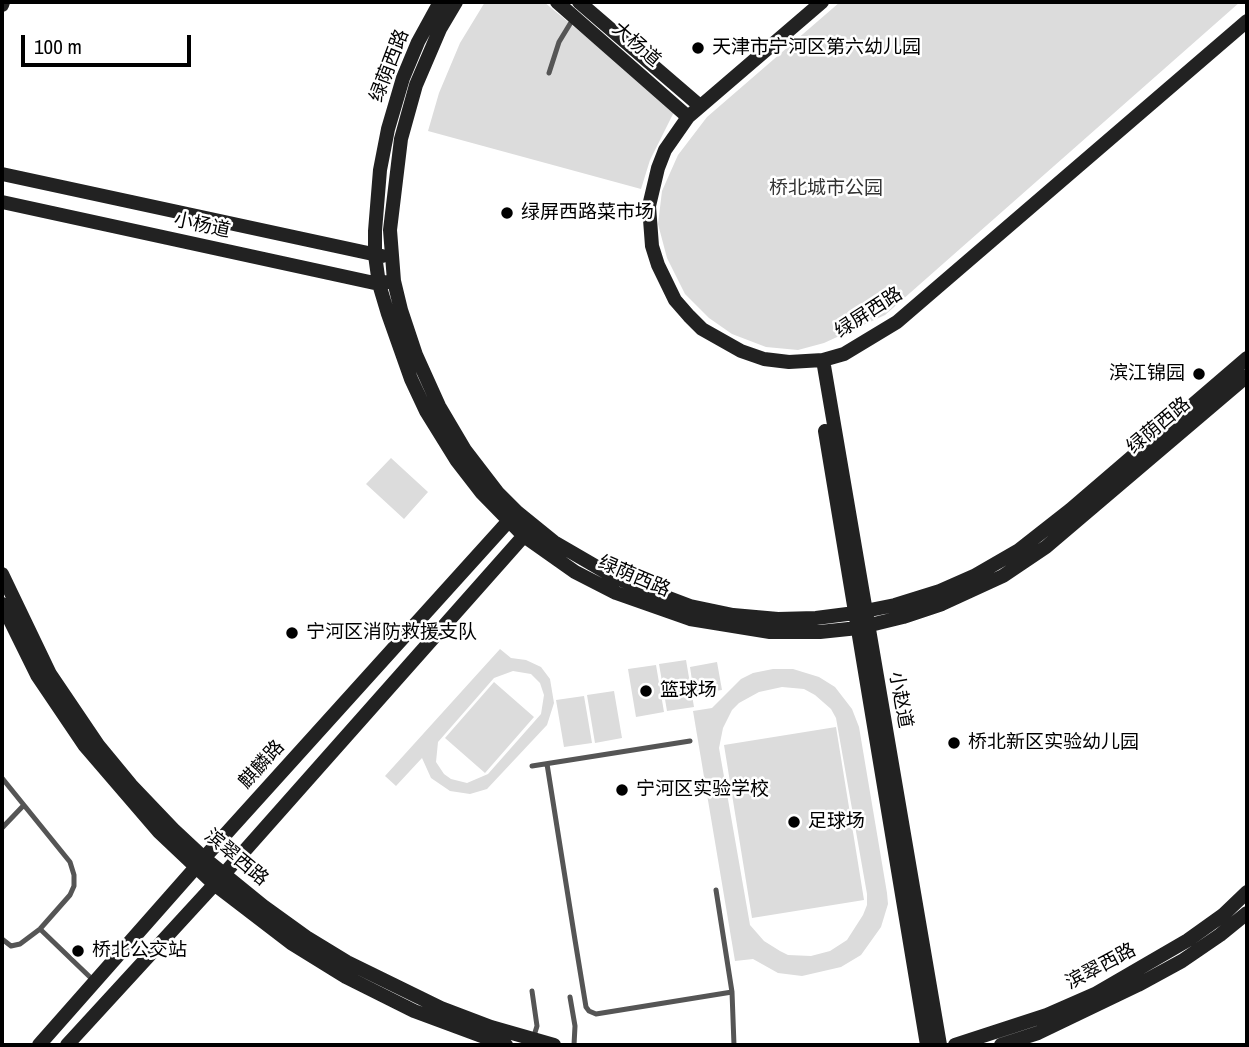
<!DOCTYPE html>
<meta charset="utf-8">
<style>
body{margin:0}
#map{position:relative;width:1249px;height:1047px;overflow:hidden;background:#fff;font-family:"Archivo Narrow",sans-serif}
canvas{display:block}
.frame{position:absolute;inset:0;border:4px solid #000;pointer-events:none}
.scale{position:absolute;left:21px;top:35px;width:170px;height:32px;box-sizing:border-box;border:4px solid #000;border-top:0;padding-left:9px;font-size:21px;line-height:24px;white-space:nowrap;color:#000;-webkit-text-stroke:5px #fff;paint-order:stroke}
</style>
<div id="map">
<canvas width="1249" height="1047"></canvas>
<div class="frame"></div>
<div class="scale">100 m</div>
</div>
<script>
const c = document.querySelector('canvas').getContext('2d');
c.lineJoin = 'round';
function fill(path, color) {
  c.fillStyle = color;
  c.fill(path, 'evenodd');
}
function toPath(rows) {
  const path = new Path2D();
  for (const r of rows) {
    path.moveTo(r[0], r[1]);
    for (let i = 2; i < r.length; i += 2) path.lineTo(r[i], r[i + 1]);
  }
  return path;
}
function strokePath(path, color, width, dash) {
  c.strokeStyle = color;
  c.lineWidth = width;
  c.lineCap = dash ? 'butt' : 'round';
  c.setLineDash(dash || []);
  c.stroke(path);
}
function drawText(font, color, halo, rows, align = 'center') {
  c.font = font + ' "Archivo Narrow","Noto Sans SC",sans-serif';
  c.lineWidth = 5;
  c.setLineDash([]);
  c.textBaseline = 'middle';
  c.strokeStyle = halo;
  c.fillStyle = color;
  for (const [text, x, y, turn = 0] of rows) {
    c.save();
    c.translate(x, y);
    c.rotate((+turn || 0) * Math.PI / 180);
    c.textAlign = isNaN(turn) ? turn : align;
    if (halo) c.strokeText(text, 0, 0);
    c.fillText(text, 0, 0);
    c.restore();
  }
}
fill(toPath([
 [485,2,544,2,675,110,650,160,641,189,428,131,439,93,460,43],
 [840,2,1240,2,885,315,824,343,798,350,766,347,732,334,709,318,685,294,667,258,658,224,662,191,678,155,707,117],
 [391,458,428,492,404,519,366,484],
 [500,649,511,658,526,660,541,667,550,679,554,703,547,725,487,789,470,794,450,791,431,778,422,758,396,786,385,776],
 [513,671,531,674,540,683,544,695,541,714,488,774,467,783,451,779,444,774,436,762,438,742,494,678],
 [686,660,694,707,667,711,659,664],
 [717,662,722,690,694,694,690,667],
 [656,665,664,712,636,717,628,669],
 [773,669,793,669,819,677,835,687,852,709,859,727,887,893,888,904,881,927,861,955,841,967,802,976,778,973,753,959,735,961,693,711,712,708,741,679,753,673],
 [782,687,804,689,815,695,831,709,836,718,867,894,867,905,863,915,847,940,830,951,811,956,788,955,780,951,764,941,750,925,719,748,723,728,732,710,739,703,759,692],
 [494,682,534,717,485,773,445,738],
 [614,691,622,738,595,743,587,695],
 [584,696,592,743,564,747,556,700],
 [836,727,864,900,752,918,724,745]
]), '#dcdcdc');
strokePath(toPath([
 [549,73,559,42,573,19],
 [547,764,575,940,586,1007,589,1011,596,1014,732,992],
 [532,766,690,741],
 [2,778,70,862,74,875,74,886,70,895,40,929,20,944,11,946,2,939],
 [2,828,23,806],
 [716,890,732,992,734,1045],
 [40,929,93,980],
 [532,991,537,1026,533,1039],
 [570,997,575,1026,574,1045]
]), '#555', 5);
strokePath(toPath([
 [440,2,418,42,403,78,388,129,380,170,375,231,375,255,379,284,388,314,411,379,426,411,457,461,481,492,524,536,575,572,616,593,690,619,770,632,820,632,858,628,903,617,942,604,1003,576,1046,547,1247,376],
 [456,2,440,29,416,85,401,139,390,230,394,281,401,310,416,355,439,406,465,450,498,493,517,512,554,542,616,578,690,606,733,615,778,619,816,618,855,613,895,605,940,591,974,576,1019,550,1070,510,1247,358],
 [557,2,688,117],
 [579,2,700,106],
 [822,2,688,117,665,150,658,168,649,206,652,246,658,265,675,300,689,316,702,329,741,351,764,359,789,362,823,360,844,354,897,322,1247,21],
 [2,5,3,2],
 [2,174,382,256],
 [2,202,379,284,387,282],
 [823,360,940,1045],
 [825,431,927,1045],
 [2,574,50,674,98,745,131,785,173,829,204,858,263,906,306,937,347,962,441,1008,491,1027,554,1045],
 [2,604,37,675,85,746,159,832,214,884,291,943,346,977,414,1011,506,1045],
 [39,1045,204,858,514,515],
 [67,1045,224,874,529,530],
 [955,1045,1047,1015,1095,994,1188,940,1223,915,1247,892],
 [1001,1045,1038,1033,1138,985,1182,961,1220,935,1247,913]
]), '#222', 14);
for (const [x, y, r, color] of [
 [698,48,7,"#000"],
 [507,213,7,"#000"],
 [1199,374,7,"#000"],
 [292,633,7,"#000"],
 [646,691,7,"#000"],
 [954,743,7,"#000"],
 [622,790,7,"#000"],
 [794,822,7,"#000"],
 [78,951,7,"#000"]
]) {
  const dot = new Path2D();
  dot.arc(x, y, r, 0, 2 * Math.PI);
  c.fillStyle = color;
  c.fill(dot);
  strokePath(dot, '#fff', 2.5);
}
drawText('19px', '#000', '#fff', [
 ["大杨道",636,45,41],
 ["绿荫西路",390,66,-69],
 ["小杨道",202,226,12],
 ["绿屏西路",869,313,-33],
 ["绿荫西路",1159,426,-40],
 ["绿荫西路",634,577,23],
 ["小赵道",900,700,80],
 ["麒麟路",262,765,-48],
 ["滨翠西路",236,858,40],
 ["滨翠西路",1101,967,-28]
]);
drawText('19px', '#000', '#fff', [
 ["天津市宁河区第六幼儿园",712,48],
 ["绿屏西路菜市场",521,213],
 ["滨江锦园",1185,374,"right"],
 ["宁河区消防救援支队",306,633],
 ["篮球场",660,691],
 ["桥北新区实验幼儿园",968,743],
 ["宁河区实验学校",636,790],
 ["足球场",808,822],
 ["桥北公交站",92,951]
], 'left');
drawText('19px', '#333', '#fff', [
 ["桥北城市公园",826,189]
]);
</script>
